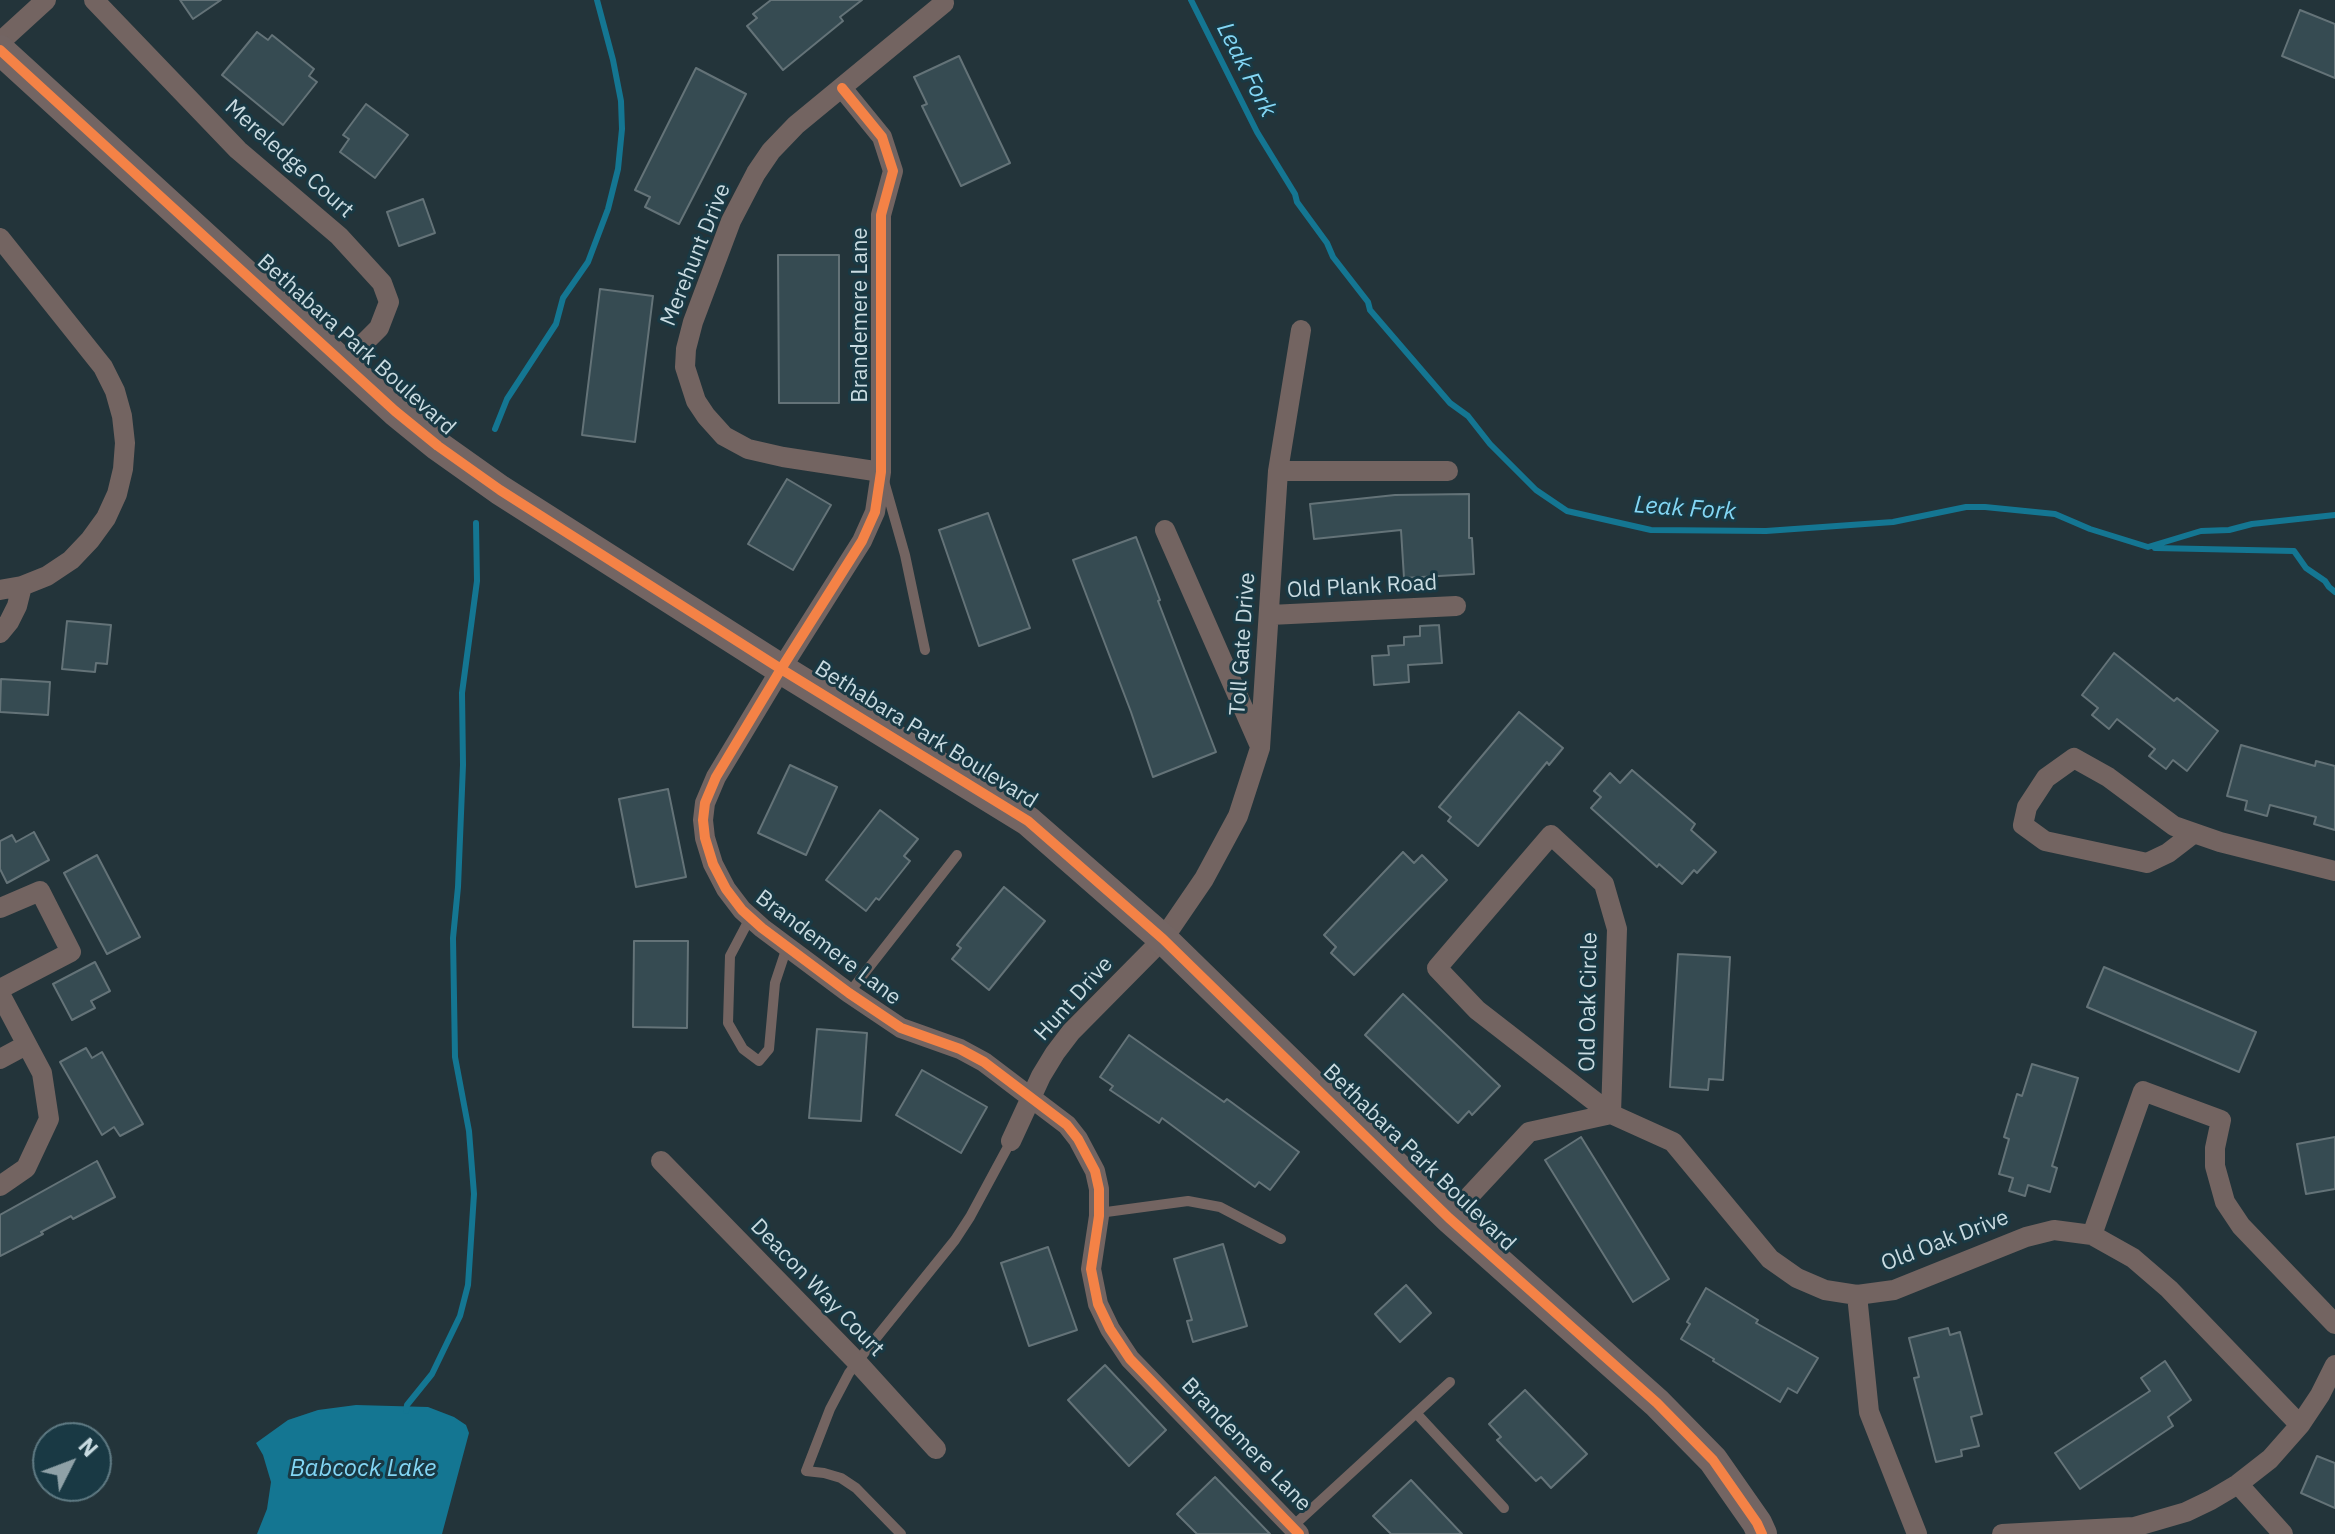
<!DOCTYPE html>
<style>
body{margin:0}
#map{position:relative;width:2335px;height:1534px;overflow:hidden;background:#23343a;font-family:"IBM Plex Sans",sans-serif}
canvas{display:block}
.north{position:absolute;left:32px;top:1422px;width:80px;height:80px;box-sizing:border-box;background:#193944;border:2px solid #5f7a83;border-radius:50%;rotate:48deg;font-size:22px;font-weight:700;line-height:32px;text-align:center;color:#c9dbe1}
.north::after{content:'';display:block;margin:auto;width:28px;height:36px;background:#8fa1a7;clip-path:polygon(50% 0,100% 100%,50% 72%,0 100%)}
</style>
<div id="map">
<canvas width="2335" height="1534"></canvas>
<div class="north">N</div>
</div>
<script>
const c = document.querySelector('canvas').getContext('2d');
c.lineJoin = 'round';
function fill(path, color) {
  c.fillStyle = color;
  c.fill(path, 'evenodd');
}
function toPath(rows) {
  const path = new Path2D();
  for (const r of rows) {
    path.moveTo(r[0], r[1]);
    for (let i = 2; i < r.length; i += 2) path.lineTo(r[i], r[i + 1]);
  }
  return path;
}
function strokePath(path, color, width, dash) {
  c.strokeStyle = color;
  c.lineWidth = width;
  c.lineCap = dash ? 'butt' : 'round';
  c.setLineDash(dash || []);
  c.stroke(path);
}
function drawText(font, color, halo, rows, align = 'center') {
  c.font = font + ' "IBM Plex Sans",sans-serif';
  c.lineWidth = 6;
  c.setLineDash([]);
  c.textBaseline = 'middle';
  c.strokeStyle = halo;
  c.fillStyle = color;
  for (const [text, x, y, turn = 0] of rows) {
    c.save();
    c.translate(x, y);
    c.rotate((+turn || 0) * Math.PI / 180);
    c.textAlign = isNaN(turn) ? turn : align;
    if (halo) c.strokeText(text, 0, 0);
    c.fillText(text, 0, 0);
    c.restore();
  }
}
fill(toPath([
 [356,1405,428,1407,454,1417,466,1425,469,1433,442,1534,257,1534,267,1509,271,1482,263,1455,256,1443,288,1420,318,1410]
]), '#147692');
strokePath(toPath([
 [1191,0,1257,132,1295,194,1297,202,1327,243,1333,257,1368,302,1370,310,1450,403,1468,416,1490,444,1536,490,1567,511,1651,530,1766,531,1893,522,1966,507,1985,507,2055,514,2090,529,2148,547,2201,531,2229,530,2252,524,2335,515],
 [495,429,507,399,556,324,563,298,588,262,608,209,618,169,622,129,621,101,613,60,597,0],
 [2155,548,2294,551,2306,568,2325,581,2329,587,2335,592],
 [406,1411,407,1405,432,1374,460,1316,468,1285,474,1194,469,1131,455,1057,453,938,458,887,463,765,462,693,477,581,476,523]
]), '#147692', 6);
const building = toPath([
 [180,0,221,0,193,19,180,0],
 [771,0,862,0,840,17,843,21,783,70,747,26,757,18,753,14,771,0],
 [2300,10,2335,24,2335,78,2282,56,2300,10],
 [257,32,268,40,272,35,314,69,309,76,317,82,283,125,222,75,257,32],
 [959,56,1010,163,961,186,922,106,927,104,914,77,959,56],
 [696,68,746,94,679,224,645,207,650,197,635,190,696,68],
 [366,104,408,135,375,178,340,152,349,139,343,135,366,104],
 [423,199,435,233,399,246,387,212,423,199],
 [778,255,839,255,839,403,779,403,778,255],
 [600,289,653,296,635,442,582,435,600,289],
 [787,479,831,505,793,570,748,544,787,479],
 [1469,494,1469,538,1472,538,1474,574,1404,578,1401,530,1314,539,1310,504,1395,495,1469,494],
 [988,513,1030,628,979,646,939,530,988,513],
 [1136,537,1160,600,1158,601,1216,752,1153,777,1131,712,1073,560,1136,537],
 [67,621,111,625,107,664,96,663,95,672,62,669,67,621],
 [1439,625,1442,663,1408,665,1409,682,1374,685,1372,656,1389,655,1388,646,1404,645,1404,637,1420,636,1420,626,1439,625],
 [2114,653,2174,701,2177,698,2218,731,2187,771,2173,760,2166,769,2149,756,2155,749,2117,719,2109,729,2092,715,2098,708,2082,695,2114,653],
 [1,679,50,682,48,715,0,712,1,679],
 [1519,712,1563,748,1549,765,1547,762,1478,846,1448,821,1451,817,1439,807,1519,712],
 [2241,745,2315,766,2316,761,2335,766,2335,830,2314,824,2316,817,2270,805,2267,816,2245,810,2247,801,2227,796,2241,745],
 [790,765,837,787,806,855,758,833,790,765],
 [1632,770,1695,824,1691,830,1716,852,1697,873,1694,870,1682,884,1659,864,1657,867,1591,808,1601,797,1594,791,1610,773,1620,783,1632,770],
 [668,789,686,877,636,887,619,799,668,789],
 [880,810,918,839,904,856,910,861,879,900,876,898,866,911,826,880,880,810],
 [34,832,49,860,7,883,0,869,0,841,12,835,16,842,34,832],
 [1403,852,1414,863,1422,855,1447,880,1354,975,1331,953,1336,947,1324,935,1403,852],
 [97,855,140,937,107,954,64,873,97,855],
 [1004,887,1045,921,989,990,952,959,961,948,957,945,1004,887],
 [634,941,688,941,687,1028,633,1027,634,941],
 [1678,954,1730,957,1723,1080,1709,1079,1708,1090,1670,1087,1678,954],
 [95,962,110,991,91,1001,95,1008,72,1020,53,984,95,962],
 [2104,967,2256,1032,2239,1072,2087,1007,2104,967],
 [1403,994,1500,1086,1472,1115,1469,1111,1458,1123,1365,1035,1403,994],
 [817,1029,867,1033,861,1121,809,1118,817,1029],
 [1129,1035,1224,1102,1227,1099,1299,1152,1270,1190,1259,1182,1255,1187,1162,1118,1159,1123,1110,1090,1113,1086,1100,1077,1129,1035],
 [86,1048,92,1058,102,1052,143,1124,120,1136,114,1127,102,1135,60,1062,86,1048],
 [2032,1064,2078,1078,2052,1166,2057,1168,2050,1192,2028,1185,2025,1196,2009,1191,2013,1178,1999,1174,2009,1139,2004,1137,2017,1094,2022,1096,2032,1064],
 [922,1070,987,1107,961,1153,896,1115,922,1070],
 [1581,1137,1669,1279,1633,1302,1545,1160,1581,1137],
 [2335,1137,2335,1189,2306,1194,2297,1144,2335,1137],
 [97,1161,115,1197,73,1219,71,1216,41,1232,43,1234,0,1256,0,1215,97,1161],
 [1223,1244,1247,1326,1193,1342,1187,1321,1192,1320,1174,1259,1223,1244],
 [1048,1247,1077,1330,1029,1346,1001,1263,1048,1247],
 [1406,1285,1431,1313,1400,1342,1375,1314,1406,1285],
 [1706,1288,1758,1320,1756,1323,1818,1358,1797,1393,1788,1388,1780,1402,1713,1361,1714,1359,1681,1339,1690,1324,1687,1322,1706,1288],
 [1948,1328,1950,1335,1960,1332,1982,1414,1971,1417,1979,1446,1961,1450,1962,1456,1936,1462,1914,1378,1919,1377,1909,1338,1948,1328],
 [2165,1361,2191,1400,2168,1417,2173,1426,2080,1489,2055,1453,2150,1391,2141,1378,2165,1361],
 [1105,1365,1166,1430,1129,1466,1068,1400,1105,1365],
 [1525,1390,1587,1454,1551,1488,1541,1477,1536,1481,1497,1440,1501,1437,1489,1424,1525,1390],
 [2317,1456,2335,1463,2335,1508,2301,1493,2317,1456],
 [1215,1477,1270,1534,1197,1534,1177,1514,1215,1477],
 [1411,1480,1462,1534,1391,1534,1373,1516,1411,1480]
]);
fill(building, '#364b52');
strokePath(building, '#647378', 2);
strokePath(toPath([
 [884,481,905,555,925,650],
 [750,918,730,956,728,1023,743,1049,759,1061,769,1049,775,983,787,947],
 [849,993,957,855],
 [1099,1213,1188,1201,1220,1207,1281,1239],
 [1416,1413,1504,1508],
 [1292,1527,1450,1382],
 [901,1534,856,1488,841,1478,824,1473,806,1471,830,1409,849,1373,868,1348,955,1240,970,1217,1011,1141]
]), '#736461', 10);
strokePath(toPath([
 [94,0,238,150,339,236,382,283,389,302,379,328,343,364],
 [0,42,46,0],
 [842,88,882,137,893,171,881,215,881,472,875,512,862,541,781,669,716,777,705,803,703,820,705,838,713,864,726,889,742,910,762,928,849,993,901,1028,960,1049,984,1062,1067,1125,1078,1139,1095,1171,1099,1189,1099,1216,1091,1269,1098,1304,1110,1329,1130,1359,1299,1534],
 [0,238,103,367,115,391,122,416,125,443,123,469,117,494,106,518,90,540,71,560,47,576,22,586,0,590],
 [1278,471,1448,471],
 [881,472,783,457,748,449,724,436,706,416,696,401,685,367,686,349,693,322,731,221,756,173,771,151,796,125,944,3],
 [1165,530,1259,744],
 [1270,615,1456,606],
 [0,633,9,622,17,606,22,586],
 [2194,833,2168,853,2147,863,2045,841,2023,825,2027,807,2046,778,2074,758,2108,777,2174,826,2194,833,2220,842,2335,871],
 [1551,835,1604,884,1617,929,1611,1114,1477,1010,1437,968,1551,835],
 [0,908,40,891,71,952,0,989],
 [0,994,42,1073,49,1119,26,1168,0,1186],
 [0,1059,26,1045],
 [1011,1141,1041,1076,1055,1053,1071,1032,1163,939,1204,879,1238,816,1260,748,1278,471,1301,330],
 [661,1161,857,1362,936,1449],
 [1449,1218,1529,1132,1611,1114,1673,1142,1770,1259,1797,1278,1825,1290,1857,1295,1894,1290,2026,1237,2054,1230,2092,1235,2133,1258,2169,1289,2300,1425],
 [2092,1235,2143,1091,2221,1120,2215,1148,2215,1166,2225,1202,2241,1226,2335,1324],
 [1857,1295,1869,1412,1917,1534],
 [2238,1484,2283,1534],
 [2002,1534,2134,1527,2186,1512,2211,1500,2238,1484,2270,1459,2300,1425,2320,1395,2335,1365]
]), '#736461', 20);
strokePath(toPath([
 [0,50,395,411,438,446,500,490,781,669,1028,821,1163,939,1449,1218,1657,1403,1713,1460,1757,1523,1762,1534]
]), '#736563', 30);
strokePath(toPath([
 [0,50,395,411,438,446,500,490,781,669,1028,821,1163,939,1449,1218,1657,1403,1713,1460,1757,1523,1762,1534],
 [842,88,882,137,893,171,881,215,881,472,875,512,862,541,781,669,716,777,705,803,703,820,705,838,713,864,726,889,742,910,762,928,849,993,901,1028,960,1049,984,1062,1067,1125,1078,1139,1095,1171,1099,1189,1099,1216,1091,1269,1098,1304,1110,1329,1130,1359,1299,1534]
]), '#f48246', 10);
drawText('22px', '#c9dbe1', '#193944', [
 ["Mereledge Court",289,159,42],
 ["Merehunt Drive",696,255,-68],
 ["Brandemere Lane",861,315,-90],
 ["Bethabara Park Boulevard",356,345,42],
 ["Old Plank Road",1362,587,-3],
 ["Toll Gate Drive",1243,644,-86],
 ["Bethabara Park Boulevard",926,735,32],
 ["Brandemere Lane",828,948,37],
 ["Hunt Drive",1074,999,-48],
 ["Old Oak Circle",1589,1002,-89],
 ["Bethabara Park Boulevard",1419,1158,44],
 ["Old Oak Drive",1945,1241,-21],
 ["Deacon Way Court",817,1288,46],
 ["Brandemere Lane",1246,1445,46]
]);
drawText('italic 24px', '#83d6f4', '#193944', [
 ["Leak Fork",1246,70,63],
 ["Leak Fork",1685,509,4],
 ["Babcock Lake",363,1469]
]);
</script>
